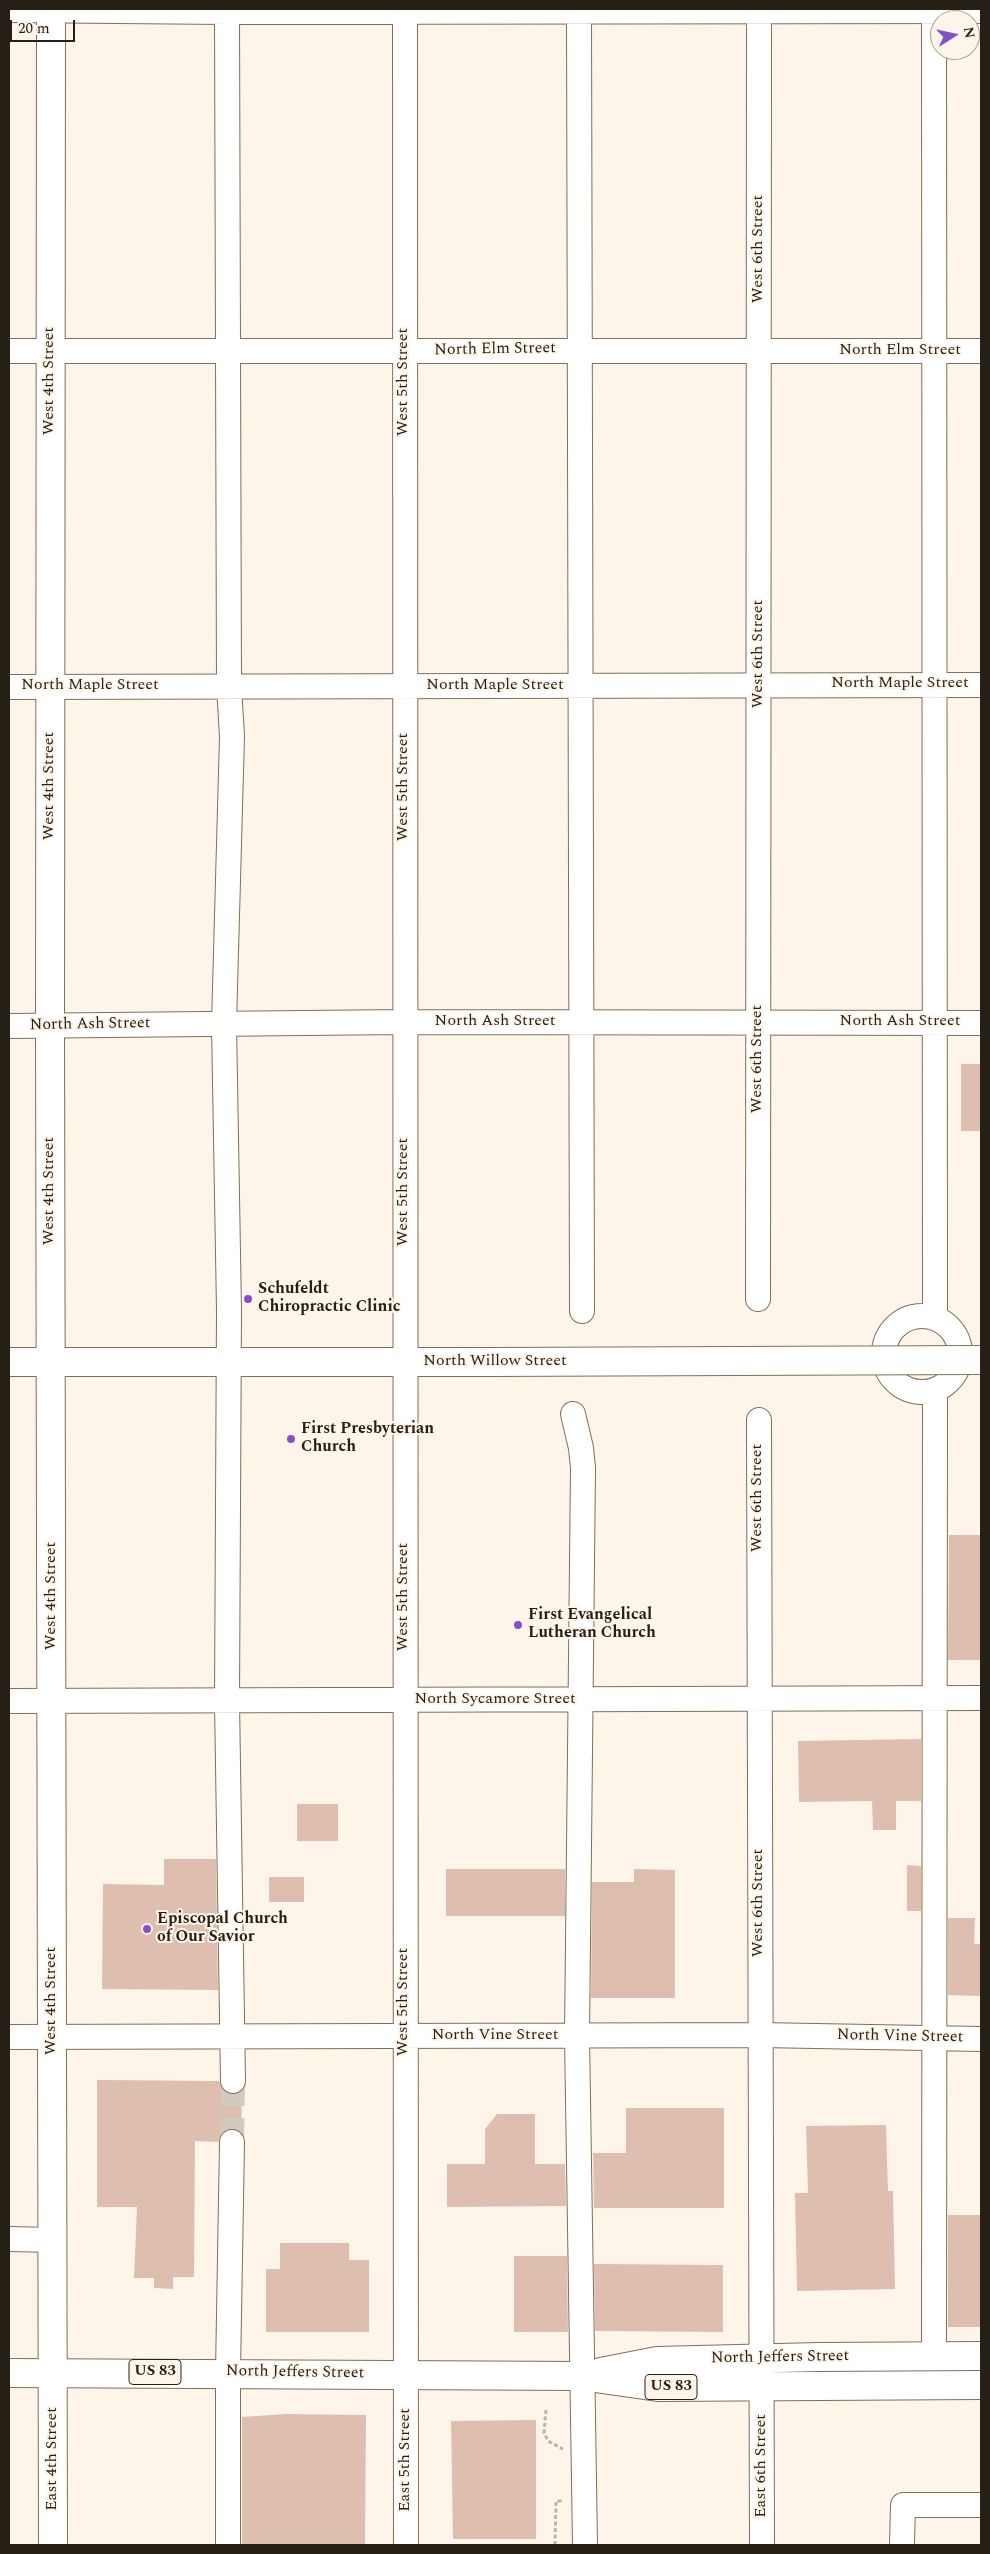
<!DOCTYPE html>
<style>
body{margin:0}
#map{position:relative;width:990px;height:2554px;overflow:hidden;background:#fef5ea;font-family:Spectral,serif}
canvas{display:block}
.frame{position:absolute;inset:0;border:10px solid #261f15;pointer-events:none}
.north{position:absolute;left:930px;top:10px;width:50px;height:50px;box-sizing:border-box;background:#fef5ea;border:1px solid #a89f95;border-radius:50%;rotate:80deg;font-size:14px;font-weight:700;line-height:20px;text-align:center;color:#261f15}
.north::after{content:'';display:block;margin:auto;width:18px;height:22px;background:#8450c8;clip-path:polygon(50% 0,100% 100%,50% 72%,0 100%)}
.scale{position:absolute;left:10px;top:20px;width:65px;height:22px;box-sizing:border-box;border:2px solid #261f15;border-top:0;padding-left:6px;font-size:15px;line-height:18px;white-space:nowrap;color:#261f15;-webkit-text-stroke:4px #fef5ea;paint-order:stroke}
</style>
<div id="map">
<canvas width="990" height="2554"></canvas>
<div class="frame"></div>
<div class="north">N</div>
<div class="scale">20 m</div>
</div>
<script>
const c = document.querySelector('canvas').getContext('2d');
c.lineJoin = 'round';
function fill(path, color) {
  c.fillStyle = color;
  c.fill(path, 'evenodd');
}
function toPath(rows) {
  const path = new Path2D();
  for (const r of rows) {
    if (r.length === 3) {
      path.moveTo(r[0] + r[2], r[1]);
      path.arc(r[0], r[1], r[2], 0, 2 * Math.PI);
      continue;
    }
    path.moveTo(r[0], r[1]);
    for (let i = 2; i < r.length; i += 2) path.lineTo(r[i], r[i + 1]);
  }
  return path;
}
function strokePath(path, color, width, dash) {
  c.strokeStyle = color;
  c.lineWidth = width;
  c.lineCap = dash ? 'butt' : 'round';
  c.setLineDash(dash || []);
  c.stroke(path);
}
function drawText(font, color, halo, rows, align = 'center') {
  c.font = font + ' Spectral,serif';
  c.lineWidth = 4;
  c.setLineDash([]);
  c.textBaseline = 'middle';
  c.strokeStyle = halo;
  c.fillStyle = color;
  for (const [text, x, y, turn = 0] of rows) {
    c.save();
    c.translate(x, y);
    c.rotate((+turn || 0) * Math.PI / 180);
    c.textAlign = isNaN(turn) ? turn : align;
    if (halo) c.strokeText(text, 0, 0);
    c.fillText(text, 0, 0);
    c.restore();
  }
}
fill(toPath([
 [961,1064,981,1064,981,1131,961,1131],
 [949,1535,981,1535,981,1660,948,1660],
 [921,1739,921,1801,896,1801,896,1830,873,1830,872,1801,799,1802,798,1741],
 [297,1804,338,1804,338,1841,297,1841],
 [164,1859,216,1859,218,1990,102,1989,103,1884,164,1885],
 [907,1865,921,1866,921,1911,907,1911],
 [446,1869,565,1869,565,1916,446,1916],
 [634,1869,675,1870,675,1998,591,1998,592,1882,634,1882],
 [269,1877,304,1877,304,1902,269,1902],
 [948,1918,975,1918,974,1944,981,1944,981,1996,948,1995],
 [97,2080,219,2081,222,2088,227,2093,234,2095,242,2091,241,2133,232,2128,221,2135,218,2142,195,2141,194,2277,173,2277,173,2289,154,2288,154,2278,134,2278,137,2207,97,2207],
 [626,2108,724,2108,724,2208,594,2208,593,2153,626,2153],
 [497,2114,535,2114,535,2164,565,2164,566,2206,447,2207,447,2164,485,2164,485,2129],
 [886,2125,888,2191,893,2191,895,2289,797,2291,795,2193,808,2193,806,2126],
 [948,2215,981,2215,981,2327,948,2327],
 [280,2243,349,2243,349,2260,369,2260,369,2332,266,2332,266,2269,280,2269],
 [514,2256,567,2256,568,2332,514,2332],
 [594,2264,723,2265,723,2332,595,2331],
 [286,2414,366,2415,365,2545,242,2544,242,2417],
 [536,2420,536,2539,453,2539,451,2421]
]), '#debeae');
strokePath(toPath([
 [232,2142,233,2081]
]), '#d3cabf', 24, [24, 12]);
const minor = toPath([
 [227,9,229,686,232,736,224,1024,229,1310,227,1701,233,2081],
 [405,9,406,2545],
 [579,9,582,1311],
 [934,9,935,1318],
 [9,10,227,12,981,11],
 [9,351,981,351],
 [9,687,981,685],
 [9,1026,404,1022,981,1023],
 [758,1299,759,9],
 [922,1354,38],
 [573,1414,581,1448,583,1468,577,2036,585,2545],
 [759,1420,762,2545],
 [9,1701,981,1698],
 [9,2037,760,2035,981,2039],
 [9,2239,53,2240],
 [934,2340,935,1390],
 [228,2545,228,2372,232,2142],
 [902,2545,903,2505,981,2505]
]);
const major = toPath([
 [51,9,50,1026,53,2545],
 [9,1362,491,1362]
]);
const highway = toPath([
 [601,2372,657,2361,819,2357,981,2356],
 [9,2373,581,2376,658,2387,981,2385]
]);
strokePath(minor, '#806e56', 26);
strokePath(major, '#806e56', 30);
strokePath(highway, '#806e56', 30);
strokePath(toPath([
 [546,2410,544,2433,548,2441,563,2449],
 [555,2545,556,2501,564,2501]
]), '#bcb3a9', 3, [4, 2.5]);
strokePath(minor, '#fff', 24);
strokePath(major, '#fff', 28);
strokePath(highway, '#fff', 28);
const majorBridge = toPath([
 [491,1362,981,1360]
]);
strokePath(majorBridge, '#806e56', 30, []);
strokePath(majorBridge, '#fff', 28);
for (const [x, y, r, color] of [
 [248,1299,5,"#8450c8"],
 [291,1439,5,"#8450c8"],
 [518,1625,5,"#8450c8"],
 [147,1929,5,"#8450c8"]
]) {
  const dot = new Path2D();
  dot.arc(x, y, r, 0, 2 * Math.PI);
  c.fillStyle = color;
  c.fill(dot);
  strokePath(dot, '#fef5ea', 2);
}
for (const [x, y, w] of [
 [155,2372,52],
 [671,2387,52]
]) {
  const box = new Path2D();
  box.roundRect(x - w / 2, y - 12.5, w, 25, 4);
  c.fillStyle = '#fef5ea';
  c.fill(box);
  strokePath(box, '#261f15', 1);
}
drawText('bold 15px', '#261f15', null, [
 ["US 83",155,2372],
 ["US 83",671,2387]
]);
drawText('16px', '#261f15', '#fef5ea', [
 ["West 6th Street",759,249,-90],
 ["North Elm Street",495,350,-1],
 ["North Elm Street",900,351],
 ["West 4th Street",50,381,-90],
 ["West 5th Street",404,382,-90],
 ["West 6th Street",759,654,-90],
 ["North Maple Street",900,684],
 ["North Maple Street",90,686],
 ["North Maple Street",495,686],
 ["West 4th Street",50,786,-90],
 ["West 5th Street",404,787,-90],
 ["North Ash Street",495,1022],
 ["North Ash Street",900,1022],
 ["North Ash Street",90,1025,-1],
 ["West 6th Street",758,1059,-90],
 ["West 4th Street",50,1191,-90],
 ["West 5th Street",404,1192,-90],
 ["North Willow Street",495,1362],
 ["West 6th Street",758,1498,-90],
 ["West 4th Street",52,1596,-90],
 ["West 5th Street",404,1597,-90],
 ["North Sycamore Street",495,1700],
 ["West 6th Street",759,1903,-90],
 ["West 4th Street",52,2001,-90],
 ["West 5th Street",404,2002,-90],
 ["North Vine Street",495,2036],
 ["North Vine Street",900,2037,1],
 ["North Jeffers Street",780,2358,-1],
 ["North Jeffers Street",295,2373,1],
 ["East 4th Street",53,2459,-90],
 ["East 5th Street",406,2460,-90],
 ["East 6th Street",762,2466,-90]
]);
drawText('bold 16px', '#261f15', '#fef5ea', [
 ["Schufeldt",258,1290],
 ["Chiropractic Clinic",258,1308],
 ["First Presbyterian",301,1430],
 ["Church",301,1448],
 ["First Evangelical",528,1616],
 ["Lutheran Church",528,1634],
 ["Episcopal Church",157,1920],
 ["of Our Savior",157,1938]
], 'left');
</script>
